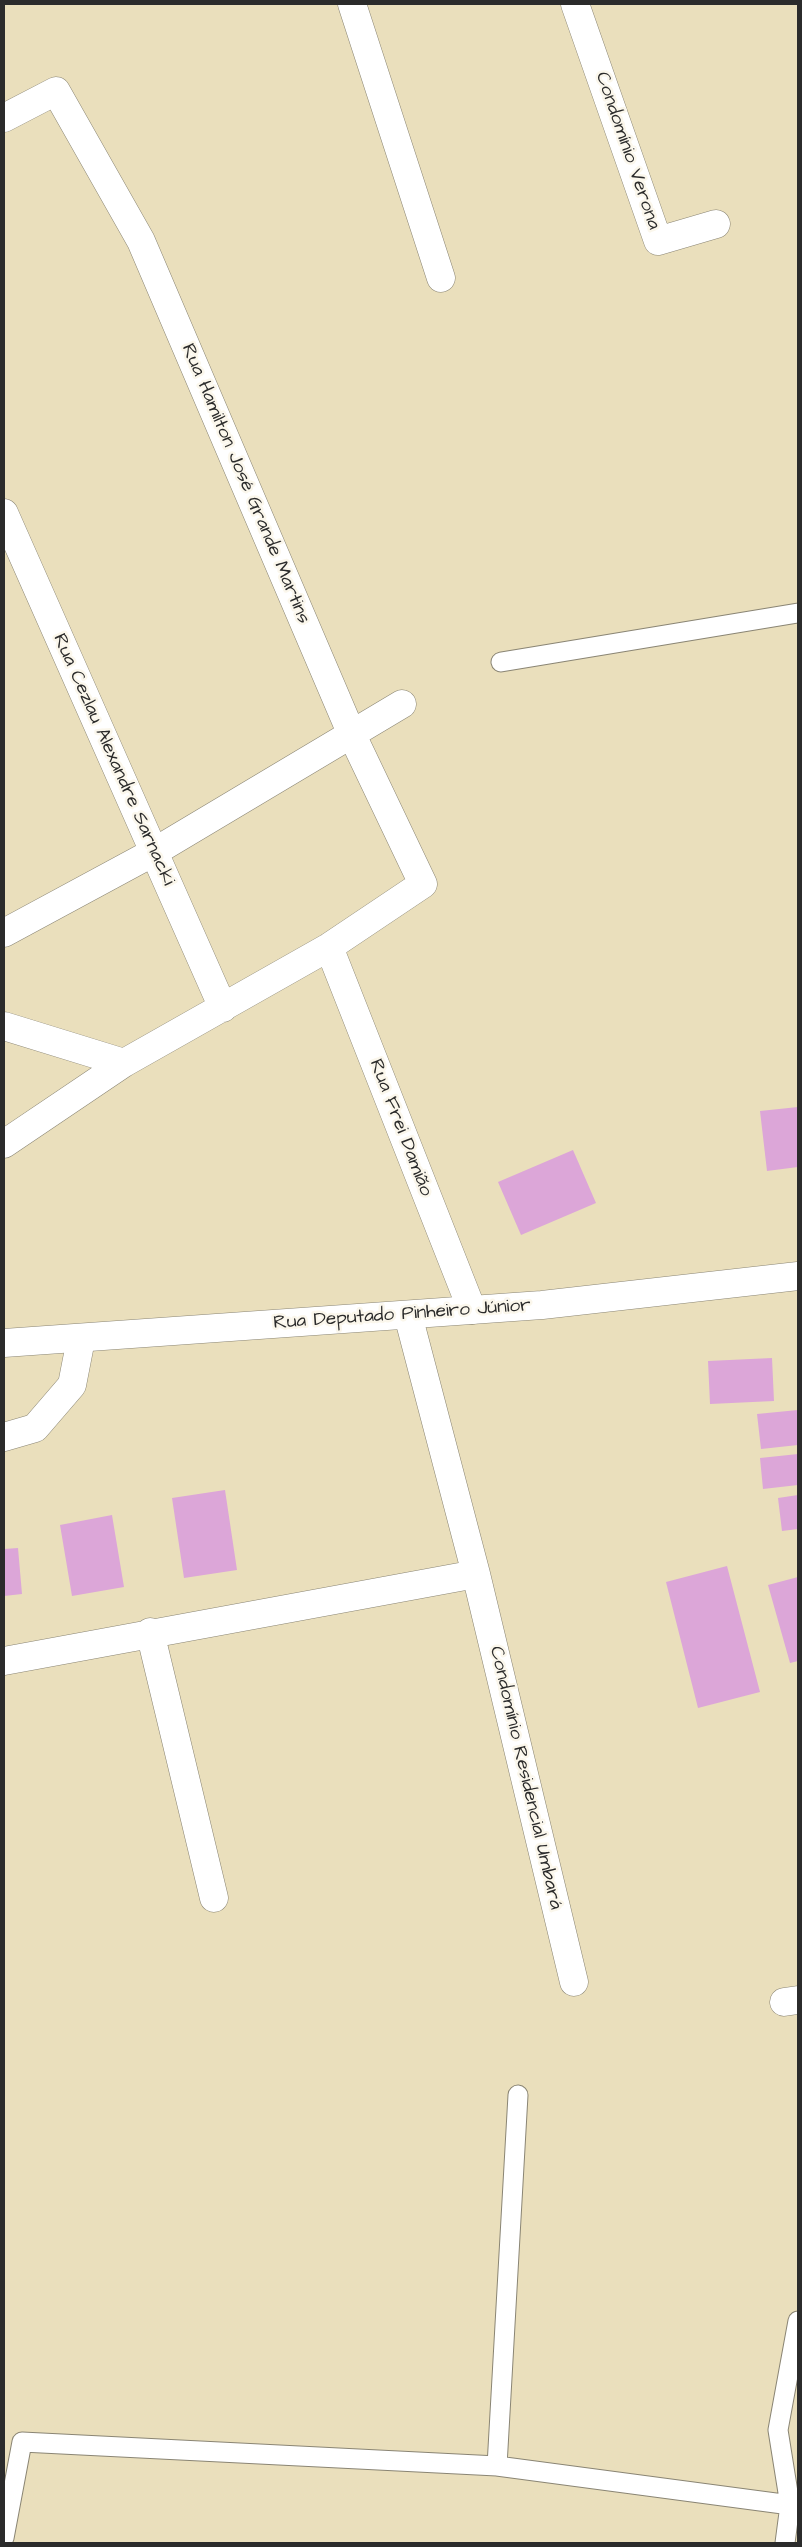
<!DOCTYPE html>
<meta charset="utf-8">
<style>
body{margin:0}
#map{position:relative;width:802px;height:2547px;overflow:hidden;background:#eadfbc;font-family:"Architects Daughter",sans-serif}
canvas{display:block}
.frame{position:absolute;inset:0;border:5px solid #2b2b2b;pointer-events:none}
</style>
<div id="map">
<canvas width="802" height="2547"></canvas>
<div class="frame"></div>
</div>
<script>
const c = document.querySelector('canvas').getContext('2d');
c.lineJoin = 'round';
function fill(path, color) {
  c.fillStyle = color;
  c.fill(path, 'evenodd');
}
function toPath(rows) {
  const path = new Path2D();
  for (const r of rows) {
    path.moveTo(r[0], r[1]);
    for (let i = 2; i < r.length; i += 2) path.lineTo(r[i], r[i + 1]);
  }
  return path;
}
function strokePath(path, color, width, dash) {
  c.strokeStyle = color;
  c.lineWidth = width;
  c.lineCap = dash ? 'butt' : 'round';
  c.setLineDash(dash || []);
  c.stroke(path);
}
function drawText(font, color, halo, rows, align = 'center') {
  c.font = font + ' "Architects Daughter",sans-serif';
  c.lineWidth = 5;
  c.setLineDash([]);
  c.textBaseline = 'middle';
  c.strokeStyle = halo;
  c.fillStyle = color;
  for (const [text, x, y, turn = 0] of rows) {
    c.save();
    c.translate(x, y);
    c.rotate((+turn || 0) * Math.PI / 180);
    c.textAlign = isNaN(turn) ? turn : align;
    if (halo) c.strokeText(text, 0, 0);
    c.fillText(text, 0, 0);
    c.restore();
  }
}
fill(toPath([
 [798,1107,798,1167,767,1171,760,1111],
 [573,1150,596,1203,521,1235,498,1182],
 [772,1358,774,1401,710,1404,708,1361],
 [798,1410,798,1445,761,1449,757,1414],
 [798,1454,798,1485,763,1489,760,1458],
 [225,1490,237,1570,184,1578,172,1498],
 [798,1495,798,1529,782,1531,778,1498],
 [112,1515,124,1587,72,1596,60,1525],
 [18,1548,22,1594,4,1596,4,1549],
 [727,1566,760,1692,698,1708,666,1582],
 [798,1577,798,1661,790,1663,768,1585]
]), '#dca6d8');
const service = toPath([
 [501,662,798,613],
 [497,2466,518,2095],
 [4,2538,22,2442,497,2466,798,2506],
 [785,2543,790,2505,778,2430,798,2321]
]);
const minor = toPath([
 [352,4,441,278],
 [575,4,658,241,716,224],
 [4,118,56,91,141,241,352,735,423,884,329,947,124,1063,4,1144],
 [4,513,223,1008],
 [4,933,154,852,402,704],
 [329,947,472,1310],
 [4,1026,124,1063],
 [408,1315,476,1574,574,1982],
 [4,1437,35,1428,72,1385,81,1339],
 [150,1632,214,1898],
 [4,1661,476,1574],
 [784,2002,798,2000]
]);
const tertiary = toPath([
 [4,1343,542,1305,798,1276]
]);
strokePath(service, '#8a8574', 21);
strokePath(minor, '#8a8574', 29);
strokePath(tertiary, '#8a8574', 29);
strokePath(service, '#fff', 19);
strokePath(minor, '#fff', 28);
strokePath(tertiary, '#fff', 28);
drawText('19px', '#2b2b2b', '#fbf7ec', [
 ["Condomínio Verona",627,151,71],
 ["Rua Hamilton José Grande Martins",245,484,67],
 ["Rua Cezlau Alexandre Sarnacki",113,760,66],
 ["Rua Frei Damião",400,1128,69],
 ["Rua Deputado Pinheiro Júnior",402,1315,-4],
 ["Condomínio Residencial Umbará",525,1778,77]
]);
</script>
